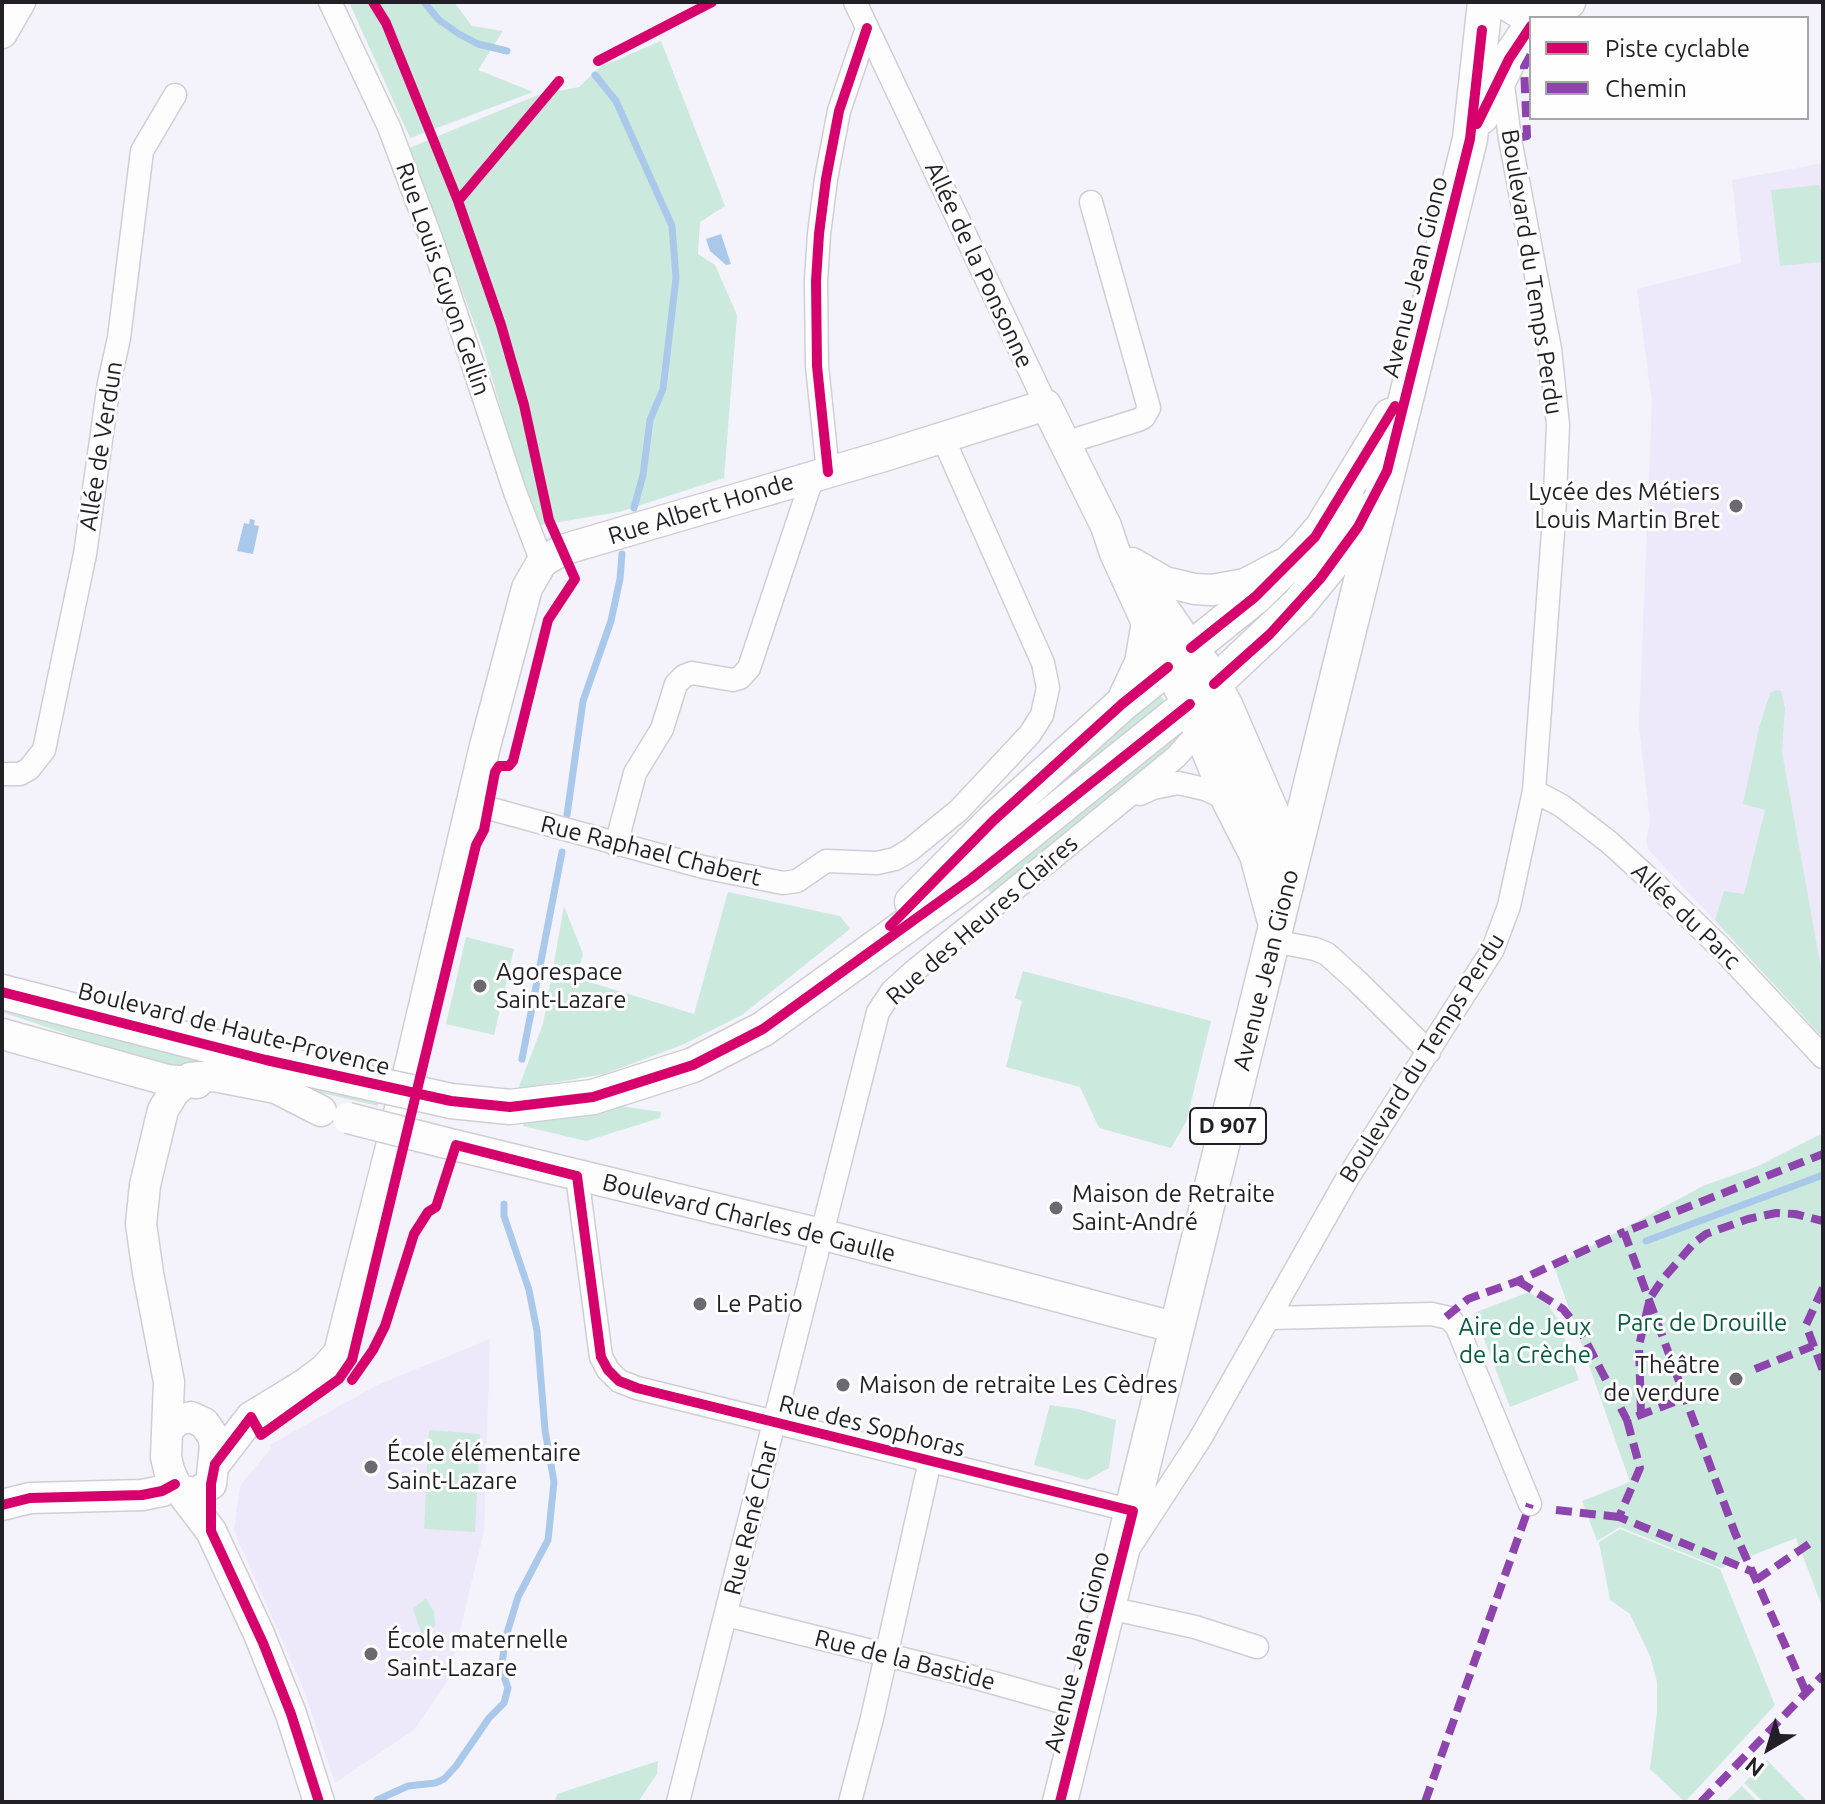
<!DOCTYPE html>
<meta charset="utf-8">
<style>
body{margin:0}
#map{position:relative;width:1825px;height:1804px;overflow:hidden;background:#f4f2fa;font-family:Ubuntu,sans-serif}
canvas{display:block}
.frame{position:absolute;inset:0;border:4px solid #221f26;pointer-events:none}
.legend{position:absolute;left:1529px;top:16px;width:280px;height:104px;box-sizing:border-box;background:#fefefe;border:2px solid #a6a5a8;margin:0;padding:10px 14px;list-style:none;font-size:24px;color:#221f26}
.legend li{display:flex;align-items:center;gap:16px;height:40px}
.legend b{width:40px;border:2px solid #a6a5a8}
.north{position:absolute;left:1729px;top:1708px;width:80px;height:80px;-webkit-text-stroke:6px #fefefe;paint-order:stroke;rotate:218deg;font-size:22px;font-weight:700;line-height:32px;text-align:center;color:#221f26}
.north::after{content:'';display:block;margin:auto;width:28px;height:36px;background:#221f26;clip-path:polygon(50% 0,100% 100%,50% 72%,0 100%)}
</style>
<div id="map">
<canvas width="1825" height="1804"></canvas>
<div class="frame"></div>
<ul class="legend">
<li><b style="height:10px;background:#d6006c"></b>Piste cyclable</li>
<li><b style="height:10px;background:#8e44ad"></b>Chemin</li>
</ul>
<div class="north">N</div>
</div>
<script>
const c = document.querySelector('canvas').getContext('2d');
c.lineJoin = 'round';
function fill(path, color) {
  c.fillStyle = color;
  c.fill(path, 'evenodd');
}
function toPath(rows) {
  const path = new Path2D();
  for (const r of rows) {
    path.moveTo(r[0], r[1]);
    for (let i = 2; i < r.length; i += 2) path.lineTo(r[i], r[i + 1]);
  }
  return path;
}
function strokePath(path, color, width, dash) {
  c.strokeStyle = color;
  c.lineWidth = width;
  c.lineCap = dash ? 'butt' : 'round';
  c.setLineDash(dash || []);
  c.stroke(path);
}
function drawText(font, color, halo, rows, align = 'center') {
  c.font = font + ' Ubuntu,sans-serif';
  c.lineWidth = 6;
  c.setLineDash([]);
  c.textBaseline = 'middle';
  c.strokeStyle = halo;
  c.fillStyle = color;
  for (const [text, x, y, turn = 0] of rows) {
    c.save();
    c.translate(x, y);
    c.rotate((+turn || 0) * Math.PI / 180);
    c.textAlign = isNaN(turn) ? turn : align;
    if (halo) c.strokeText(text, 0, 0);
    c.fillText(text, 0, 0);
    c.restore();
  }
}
fill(toPath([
 [1823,163,1823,1038,1648,849,1646,839,1650,822,1639,726,1652,402,1637,289,1741,263,1732,180],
 [490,1339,484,1531,448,1680,414,1730,335,1783,304,1690,234,1531,240,1486,271,1448,270,1445,377,1385]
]), '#eee9fa');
fill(toPath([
 [349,2,454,2,472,26,503,31,478,70,533,92,410,138],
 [661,41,725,206,700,222,698,254,715,265,737,315,724,478,619,512,535,526,483,347,409,148,538,95,579,87,600,67],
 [1819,185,1823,196,1823,262,1780,266,1771,190],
 [1157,688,1167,707,994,846],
 [1776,690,1781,691,1785,708,1782,752,1823,979,1823,1038,1715,920,1724,891,1744,894,1765,810,1743,804,1759,728,1770,693],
 [1176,727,1180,741,992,895,984,883],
 [728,892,840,916,850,929,742,1015,682,1045,604,1074,518,1089,543,1024,564,906,583,954,576,978,694,1014],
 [466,937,514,949,494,1035,446,1024],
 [1023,971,1211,1021,1186,1122,1171,1148,1099,1128,1080,1087,1006,1067,1022,1001,1015,998],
 [2,1002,379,1099,378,1106,201,1065,173,1070,2,1012],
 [621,1106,661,1112,660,1118,586,1141,523,1126,524,1121],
 [1823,1133,1823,1609,1796,1538,1721,1568,1620,1527,1597,1541,1582,1501,1630,1482,1554,1266,1703,1186,1758,1166],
 [1529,1292,1548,1305,1558,1319,1579,1380,1510,1407,1474,1313],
 [1050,1405,1078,1409,1116,1420,1109,1468,1087,1480,1034,1465],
 [429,1430,480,1434,475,1532,424,1529],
 [1620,1529,1720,1569,1775,1705,1685,1802,1650,1769,1657,1712,1657,1682,1650,1656,1630,1614,1610,1600,1599,1542],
 [426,1598,434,1612,435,1626,422,1635,413,1609],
 [1767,1760,1808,1802,1763,1802,1744,1783],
 [658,1761,657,1774,638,1802,555,1802,557,1794],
 [1742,1786,1758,1802,1725,1802]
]), '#cce9dd');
fill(toPath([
 [721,234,731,264,726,265,710,251,706,239],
 [250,519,255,520,254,525,259,526,253,554,237,551,244,523,249,524]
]), '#aac9ea');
strokePath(toPath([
 [424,2,439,20,459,34,478,44,507,51],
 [595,75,616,101,672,226,676,278,663,389,650,420,643,475,634,508],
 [567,815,583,701,611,621,620,579,622,554],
 [522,1059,562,852],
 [1646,1241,1823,1175],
 [377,1800,408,1786,435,1783,444,1779,456,1766,489,1718,504,1703,508,1688,501,1668,507,1633,518,1597,548,1540,554,1482,545,1430,537,1331,529,1290,504,1216,504,1204]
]), '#aac9ea', 7);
const street = toPath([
 [330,2,389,127,432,241,515,492,542,562],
 [855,2,1046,405],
 [1065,443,1138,420,1144,417,1149,408,1091,202],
 [828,472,817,366,816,281,819,234,826,179,839,111,867,28],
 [2,774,20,774,29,769,44,750,85,554,109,383,119,338,142,151,175,95],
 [1534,791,1562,806,1609,842,1655,884,1722,949,1823,1057],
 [1140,794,1153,788,1178,783,1205,789,1229,800],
 [470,806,488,808,703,867,783,883,797,881,826,861,877,863,895,859,910,850,959,810,1030,734,1042,715,1048,688,1043,663,943,438],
 [616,845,635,773,662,729,676,684,684,676,692,673,733,680,740,678,749,668,813,476],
 [1273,941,1315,949,1327,954,1357,981,1429,1052],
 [577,1176,601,1357,608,1370,619,1381,637,1388,1133,1511],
 [1270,1318,1432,1314,1449,1318,1457,1327,1530,1504],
 [1131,1545,1200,1439,1347,1179,1493,949,1509,906,1534,791,1554,518,1558,425,1550,349,1510,139,1502,77],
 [1109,1608,1195,1627,1257,1647],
 [727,1615,955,1672,1083,1708],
 [678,1802,878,1012,892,991,913,972,1176,757,1199,731],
 [850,1802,872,1718,930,1461]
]);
const secondary = toPath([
 [2,33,20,2],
 [1132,563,1165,582,1195,589,1212,590,1245,584,1281,565],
 [1139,573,1191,648],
 [2,1034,167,1080,197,1083],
 [442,1142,821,1234,1177,1328],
 [169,1428,178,1420,191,1417,204,1423,213,1436,215,1446,211,1484,196,1493,183,1491],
 [215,1464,251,1417,305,1384,325,1369,339,1353,391,1147,485,746,527,588,542,562,562,550,884,456,1046,405,1106,526,1115,553,1158,647],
 [2,1505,30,1498,142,1495,162,1491,175,1484],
 [319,1802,291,1714,259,1634,211,1531,175,1484,169,1470,166,1457,169,1382,148,1273,141,1224,145,1185,163,1110,174,1092,190,1078,214,1076,276,1088,321,1111]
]);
const primary = toPath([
 [1505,2,1520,11,1534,13,1549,12,1568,2],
 [1481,117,1509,59,1531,26],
 [1203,665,1226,707,1277,825,1284,854,1285,871],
 [1180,686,1190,704,1229,800,1257,855,1274,918],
 [1126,697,1142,663,1148,628],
 [912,902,993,821,1122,704,1255,597,1305,548,1322,528,1390,416],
 [2,992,266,1060,357,1080],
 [451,1101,510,1107,593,1097,693,1065,763,1029,972,878,1214,684,1298,605,1343,550,1368,510],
 [1060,1802,1470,139,1485,2]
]);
strokePath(street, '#d0ced4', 25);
strokePath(secondary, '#d0ced4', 33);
strokePath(primary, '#d0ced4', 37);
strokePath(street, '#fdfdfe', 22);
strokePath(secondary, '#fdfdfe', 30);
strokePath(primary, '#fdfdfe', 34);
const secondaryBridge = toPath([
 [348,1118,442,1142]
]);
const primaryBridge = toPath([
 [357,1080,451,1101]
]);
strokePath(secondaryBridge, '#d0ced4', 33, []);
strokePath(primaryBridge, '#d0ced4', 37, []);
strokePath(secondaryBridge, '#fdfdfe', 30);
strokePath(primaryBridge, '#fdfdfe', 34);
strokePath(toPath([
 [1522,137,1527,136,1524,67,1531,54],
 [1518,1281,1563,1309,1580,1330,1627,1420,1685,1398],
 [1823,1288,1806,1325,1823,1371],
 [1446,1317,1468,1299,1518,1281,1624,1232],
 [1755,1369,1813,1346],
 [1641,1414,1639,1346,1650,1298,1662,1280,1694,1243,1706,1234,1748,1219,1776,1213,1795,1214,1823,1221],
 [1627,1420,1640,1468,1619,1517,1751,1571],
 [1556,1510,1619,1517],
 [1756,1580,1809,1544],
 [1806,1692,1735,1533,1624,1232,1823,1154],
 [1425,1802,1530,1504],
 [1701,1802,1823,1675]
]), '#8e44ad', 8, [16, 8]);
strokePath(toPath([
 [598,61,712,2],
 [1477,124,1509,59,1531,26],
 [458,201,559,81],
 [828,472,817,366,816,281,819,234,826,179,839,111,867,28],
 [1191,648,1255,597,1315,537,1395,406],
 [1214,684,1270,634,1320,579,1358,527,1387,471,1470,139,1482,30],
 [890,926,993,821,1122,704,1168,667],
 [2,992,266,1060,451,1101,510,1107,593,1097,693,1065,763,1029,972,878,1190,704],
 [352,1380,373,1350,385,1326,414,1234,428,1212,436,1207,456,1145,577,1176,601,1357,608,1370,619,1381,637,1388,1133,1511,1060,1802],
 [2,1505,30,1498,142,1495,162,1491,175,1484],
 [319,1802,291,1714,263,1643,211,1531,211,1484,215,1464,251,1417,261,1435,339,1379,352,1360,476,845,484,830,495,772,499,766,509,766,513,761,548,620,575,579,549,520,524,405,501,325,458,201,386,23,373,2]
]), '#d6006c', 10);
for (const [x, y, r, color] of [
 [1736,506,8,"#6c6970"],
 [480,986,8,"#6c6970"],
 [1056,1208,8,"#6c6970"],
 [700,1304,8,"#6c6970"],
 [1736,1379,8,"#6c6970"],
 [843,1385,8,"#6c6970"],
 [371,1467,8,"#6c6970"],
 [371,1654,8,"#6c6970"]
]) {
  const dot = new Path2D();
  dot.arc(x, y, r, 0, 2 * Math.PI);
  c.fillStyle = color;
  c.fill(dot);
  strokePath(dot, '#fefefe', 3);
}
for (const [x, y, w] of [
 [1228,1126,76]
]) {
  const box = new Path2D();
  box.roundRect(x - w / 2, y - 18, w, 36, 6);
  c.fillStyle = '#fefefe';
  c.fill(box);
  strokePath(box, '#221f26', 2);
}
drawText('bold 22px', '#221f26', null, [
 ["D 907",1228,1126]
]);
drawText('24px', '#221f26', '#fefefe', [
 ["Allée de la Ponsonne",979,265,65],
 ["Boulevard du Temps Perdu",1532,272,81],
 ["Avenue Jean Giono",1415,277,-76],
 ["Rue Louis Guyon Gellin",443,279,71],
 ["Allée de Verdun",101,446,-81],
 ["Rue Albert Honde",701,509,-17],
 ["Rue Raphael Chabert",651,851,14],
 ["Allée du Parc",1686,916,44],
 ["Rue des Heures Claires",982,920,-41],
 ["Avenue Jean Giono",1266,970,-76],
 ["Boulevard de Haute-Provence",234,1029,14],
 ["Boulevard du Temps Perdu",1422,1058,-58],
 ["Boulevard Charles de Gaulle",749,1218,14],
 ["Rue des Sophoras",872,1426,14],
 ["Rue René Char",751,1518,-76],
 ["Avenue Jean Giono",1077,1652,-76],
 ["Rue de la Bastide",905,1660,14]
]);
drawText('24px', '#221f26', '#fefefe', [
 ["Lycée des Métiers",1720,492,"right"],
 ["Louis Martin Bret",1720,520,"right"],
 ["Agorespace",496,972],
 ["Saint-Lazare",496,1000],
 ["Maison de Retraite",1072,1194],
 ["Saint-André",1072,1222],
 ["Le Patio",716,1304],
 ["Théâtre",1720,1365,"right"],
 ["de verdure",1720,1393,"right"],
 ["Maison de retraite Les Cèdres",859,1385],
 ["École élémentaire",387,1453],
 ["Saint-Lazare",387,1481],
 ["École maternelle",387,1640],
 ["Saint-Lazare",387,1668]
], 'left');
drawText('24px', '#085b3f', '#fefefe', [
 ["Parc de Drouille",1702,1323],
 ["Aire de Jeux",1525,1327],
 ["de la Crèche",1525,1355]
]);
</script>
